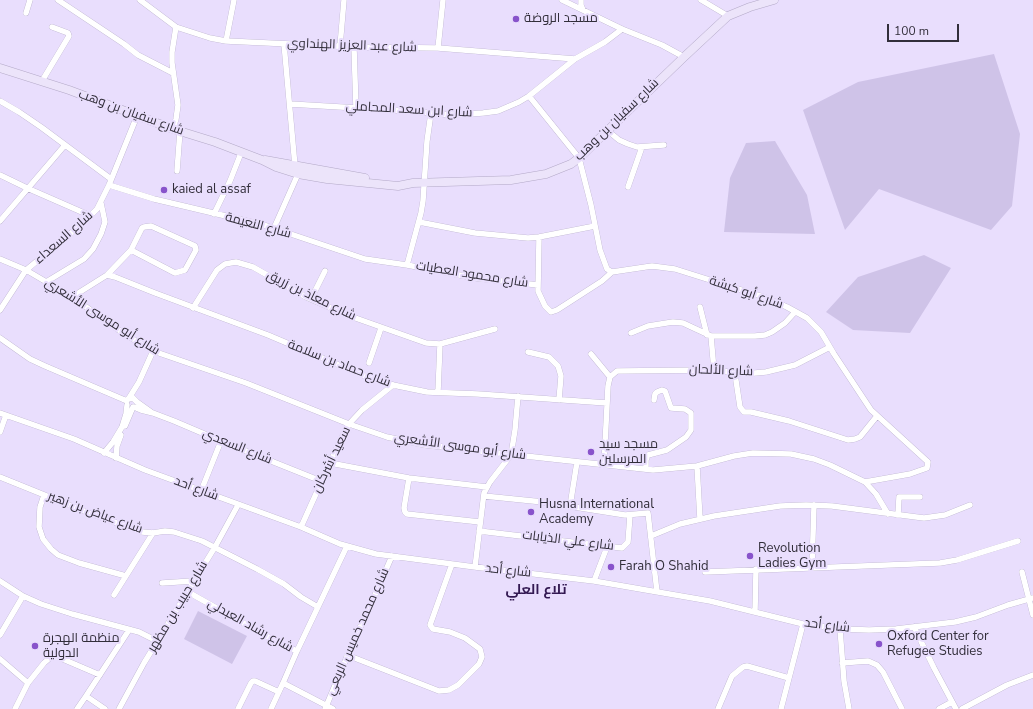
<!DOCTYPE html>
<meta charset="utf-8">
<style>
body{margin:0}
#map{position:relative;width:1033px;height:709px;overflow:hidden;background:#e9defd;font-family:"Nunito Sans",sans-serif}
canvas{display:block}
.scale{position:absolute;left:887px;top:24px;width:72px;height:18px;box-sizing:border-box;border:2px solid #322e3a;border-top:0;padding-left:5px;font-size:12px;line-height:14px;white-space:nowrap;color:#322e3a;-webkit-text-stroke:3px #e9defd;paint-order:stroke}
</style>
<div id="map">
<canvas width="1033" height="709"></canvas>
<div class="scale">100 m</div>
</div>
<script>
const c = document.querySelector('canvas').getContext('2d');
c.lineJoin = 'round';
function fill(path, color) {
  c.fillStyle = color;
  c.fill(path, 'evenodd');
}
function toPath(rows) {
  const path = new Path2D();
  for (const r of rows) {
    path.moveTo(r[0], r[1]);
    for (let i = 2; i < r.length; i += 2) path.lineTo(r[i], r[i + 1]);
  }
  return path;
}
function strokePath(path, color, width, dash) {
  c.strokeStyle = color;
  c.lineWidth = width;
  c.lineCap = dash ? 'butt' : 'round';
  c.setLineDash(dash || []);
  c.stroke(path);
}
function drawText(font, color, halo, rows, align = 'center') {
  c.font = font + ' "Nunito Sans",Cairo,sans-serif';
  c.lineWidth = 4;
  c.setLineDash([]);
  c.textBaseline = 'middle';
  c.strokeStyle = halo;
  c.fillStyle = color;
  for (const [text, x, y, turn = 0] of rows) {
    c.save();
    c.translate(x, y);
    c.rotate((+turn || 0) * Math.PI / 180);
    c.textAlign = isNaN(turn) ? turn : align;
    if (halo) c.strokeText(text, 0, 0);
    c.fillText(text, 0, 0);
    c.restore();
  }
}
fill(toPath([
 [994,54,1020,134,1012,206,991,230,879,189,845,230,803,110,858,82],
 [775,141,807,195,815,234,724,232,730,178,746,143],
 [924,255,951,268,910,333,853,330,826,312,858,277],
 [198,611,247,636,232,664,184,639]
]), '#cfc3e8');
const street = toPath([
 [58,0,124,44,138,55,173,73],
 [140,0,176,27,210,38,226,41,354,47,438,48,575,59],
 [562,0,622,29,662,45,684,57],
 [581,0,581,5,583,10],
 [701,0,728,16],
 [26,13,30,0],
 [226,41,234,0],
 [284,44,295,166],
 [340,46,344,0],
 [354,47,356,108],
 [438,48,443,0],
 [42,81,69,36,68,33,52,27],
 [529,96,579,158,591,205,600,250,607,269,612,272,652,266,675,269,764,297,787,307,807,318,821,332,834,354,871,410,928,462,927,468,910,474,865,482],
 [0,101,19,112,41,127,111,179],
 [290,104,408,111,453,115,483,113,498,111,519,102,529,96,575,59,605,42,622,29],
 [173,129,176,119,178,105,172,63,172,52,176,27],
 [607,130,619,140,628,144,637,147,664,145],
 [177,171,180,131],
 [0,175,27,188,91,216],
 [109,185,154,199,264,225,365,259,407,265,475,278,538,285],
 [628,187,642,147],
 [214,214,230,181,241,153],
 [0,221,65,145],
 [419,222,475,233,528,238,539,237,595,226],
 [274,228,298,174],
 [539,237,538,291,545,306,551,312,557,310,602,281,612,272],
 [0,259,26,270,72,297,123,333,153,351,246,383,349,424,387,437,425,445,653,470,697,466,734,456,753,453,791,454,814,459,830,465,865,482,876,494,888,514],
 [407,265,421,213,423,201,427,141,431,113],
 [107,275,115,277,155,293,268,335,365,376,393,385,427,392,478,394,607,403],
 [46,282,84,259,93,249,101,234,105,222,101,203],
 [72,297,107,275,131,250,142,228,144,227,151,226,193,245,195,246,196,250,185,270,175,273,131,250],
 [311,299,325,271],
 [700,307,707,335],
 [193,308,217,270,225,264,236,262,253,267,306,297,347,315,426,343,440,344,495,329],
 [0,310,26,270,82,224,97,209,109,185,137,116],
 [631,333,648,326,673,322,683,323,711,336,755,336,765,335,772,332,785,323,795,312],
 [711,336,714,370],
 [0,338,30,359,45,366,127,401],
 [528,352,549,357,558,366,561,376,559,400],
 [591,354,610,377],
 [369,363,381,328],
 [735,374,740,407,744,412,751,412,789,421,848,440,855,439,860,437,877,416],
 [438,392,440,344],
 [129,398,139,382,153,351],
 [128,399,133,398,137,402,151,412],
 [134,407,141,410,153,413,174,421,221,441,321,481],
 [0,413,74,439,145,470,301,527,340,544,376,554,475,567,594,581,710,601,803,624,840,629,869,630,896,629,955,622,976,617,1008,605,1033,598],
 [125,426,133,407],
 [0,432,6,415],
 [104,453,113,442,122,427,126,414,127,405],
 [116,458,117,446,121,435],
 [330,463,409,478,487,487],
 [604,464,608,386,610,377,617,371,714,370,744,374,766,372,795,365,830,347],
 [697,466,700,519],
 [646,469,646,460,648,455,667,450,686,437,691,430,691,413,685,409,671,408,665,391,662,390,657,392,655,394,654,400],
 [0,477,89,513,142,532,153,533,165,531,174,532,202,541,257,569,284,584,301,597,318,607],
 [409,478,404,508,405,512,407,514,480,522],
 [201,491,221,441],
 [44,495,40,507,39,527,43,539,51,549,58,555,79,563,126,576],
 [484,496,543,502,625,515,648,513,657,592],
 [570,506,577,462],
 [898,515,899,497,920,497],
 [301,527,339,443,349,424,362,410,393,385],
 [479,531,622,548,628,542,630,515],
 [651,536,680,524,714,516,780,506,806,505,832,506,924,518,945,515,970,505],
 [475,567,484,493,490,482,511,455,515,430,518,396],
 [812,567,814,505],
 [705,572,940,563,957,560,1018,541],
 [1022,572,1033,615],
 [0,581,23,596,41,604,72,614,139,632,157,641],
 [594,581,607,547],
 [162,583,193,581],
 [188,592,279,643,297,651,283,683,333,709],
 [114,595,153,533],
 [755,612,756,569],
 [914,627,934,668,956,709],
 [840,629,844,681,849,709],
 [0,635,23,596],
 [297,651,347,546],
 [347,655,439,691,449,690,458,685,479,664,482,657,480,649,465,638,450,632,433,629,430,625,452,564],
 [0,659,28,683],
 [842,663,868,661,877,665,883,672,902,709],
 [86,696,129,630],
 [15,709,28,683,44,663,51,657,58,657,100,675],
 [77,709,86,696,105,709],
 [119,709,144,663,215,547,238,505],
 [238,709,251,683,253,681,255,681,279,692],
 [271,709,283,683],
 [325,709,357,633,364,620,392,556],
 [718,709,732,676,743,667,747,666,789,678],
 [781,709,803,624],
 [939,709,952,702],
 [962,709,1007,685,1033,675]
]);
const secondary = toPath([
 [0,68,69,90,173,129,215,142,262,160,276,167,298,174,327,179,398,186,413,183,511,180,546,174,571,164,579,158,684,57,728,16,750,7,774,0],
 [265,160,365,178]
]);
strokePath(street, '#b3a9c7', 6);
strokePath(secondary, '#b3a9c7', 9);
strokePath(street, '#fff', 5.5);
strokePath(secondary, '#ece4fa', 8);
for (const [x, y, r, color] of [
 [516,19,4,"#8853cb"],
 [164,190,4,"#8853cb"],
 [591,452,4,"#8853cb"],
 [531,512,4,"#8853cb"],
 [750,556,4,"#8853cb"],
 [611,567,4,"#8853cb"],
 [879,644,4,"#8853cb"],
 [35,646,4,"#8853cb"]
]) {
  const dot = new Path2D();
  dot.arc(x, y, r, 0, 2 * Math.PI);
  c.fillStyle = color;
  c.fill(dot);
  strokePath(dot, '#e9defd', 1.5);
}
drawText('13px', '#322e3a', '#e9defd', [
 ["مسجد الروضة",524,19],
 ["kaied al assaf",172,190],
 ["مسجد سيد",599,445],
 ["المرسلين",599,460],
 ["Husna International",539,505],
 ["Academy",539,520],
 ["Revolution",758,549],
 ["Ladies Gym",758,564],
 ["Farah O Shahid",619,567],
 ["Oxford Center for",887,637],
 ["Refugee Studies",887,652],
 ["منظمة الهجرة",43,639],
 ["الدولية",43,654]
], 'left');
drawText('13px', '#322e3a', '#e9defd', [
 ["شارع عبد العزيز الهنداوي",352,46,2],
 ["شارع ابن سعد المحاملي",409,110,3],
 ["شارع سفيان بن وهب",131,113,20],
 ["شارع سفيان بن وهب",617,120,-44],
 ["شارع النعيمة",258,226,15],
 ["شارع السعداء",64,238,-41],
 ["شارع محمود العطيات",472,275,9],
 ["شارع أبو كبشة",746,293,19],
 ["شارع معاذ بن زريق",311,296,26],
 ["شارع أبو موسى الأشعري",102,317,32],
 ["شارع حماد بن سلامة",339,364,21],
 ["شارع الألحان",721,371,2],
 ["شارع السعدي",237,447,22],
 ["شارع أبو موسى الأشعري",460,447,8],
 ["سعيد أشركان",332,460,-64],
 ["شارع أحد",196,489,21],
 ["شارع عياض بن زهير",95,513,20],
 ["شارع علي الذيابات",568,541,7],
 ["شارع أحد",508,571,6],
 ["شارع حبيب بن مظهر",178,607,-59],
 ["شارع رشاد العبدلي",250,626,29],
 ["شارع أحد",827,626,7],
 ["شارع محمد خميس الربعي",358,632,-66]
]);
drawText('bold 14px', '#331952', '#e9defd', [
 ["تلاع العلي",536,591]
]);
</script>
